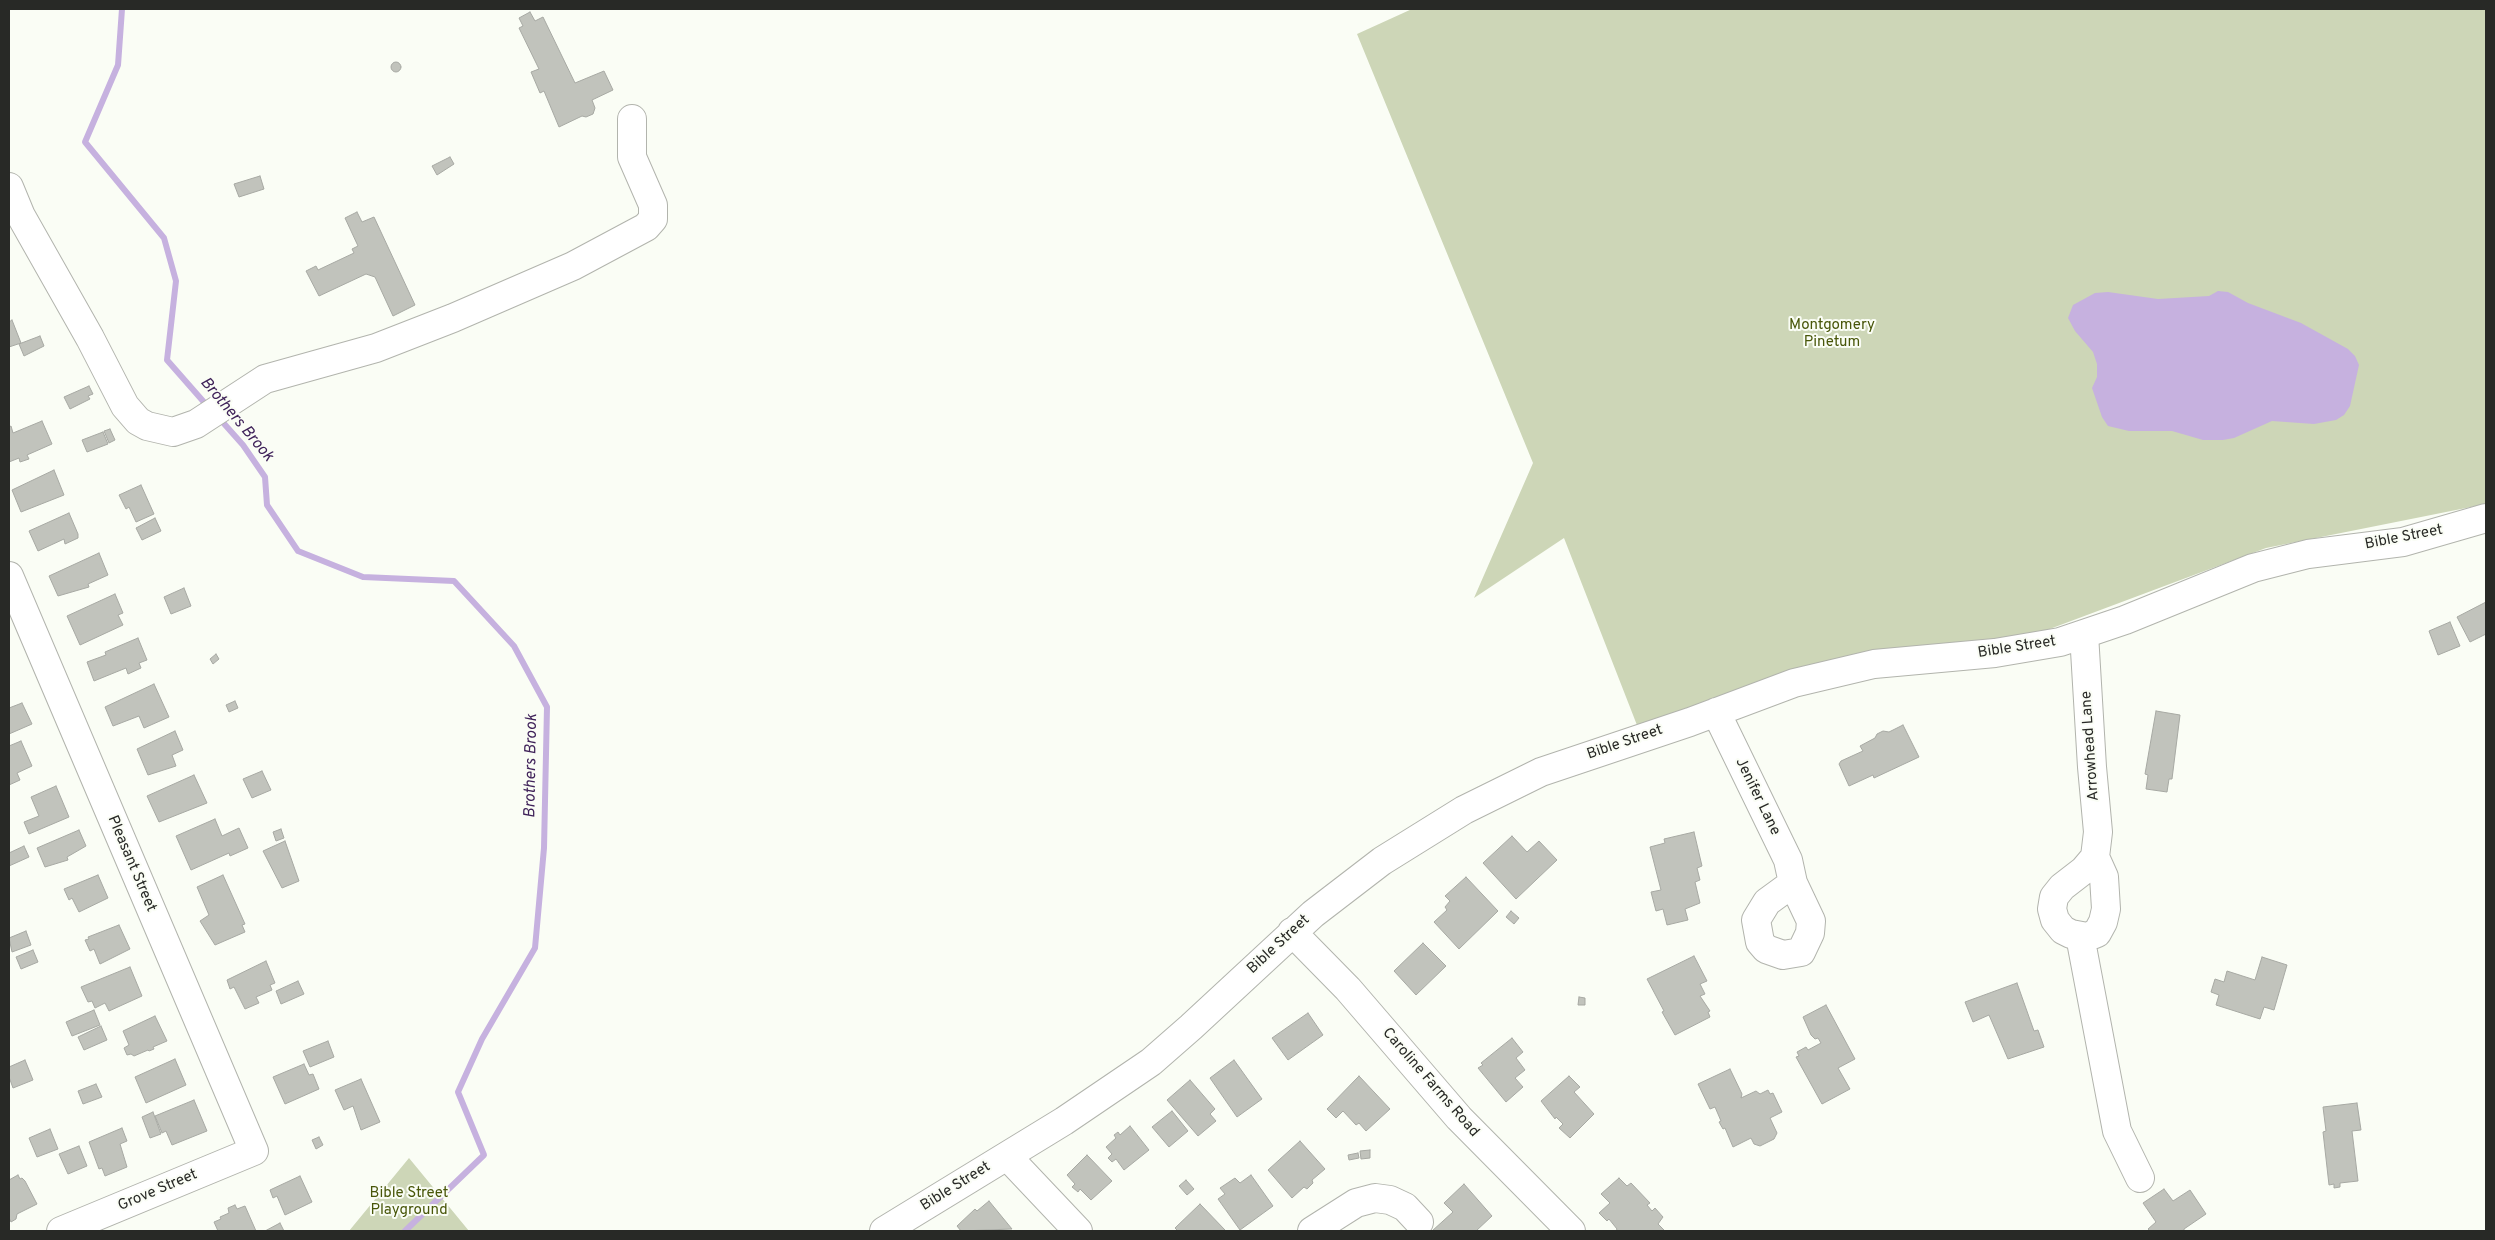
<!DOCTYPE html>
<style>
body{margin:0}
#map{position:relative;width:2495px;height:1240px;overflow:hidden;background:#fafdf5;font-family:Overpass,sans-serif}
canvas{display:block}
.frame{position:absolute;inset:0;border:10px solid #282926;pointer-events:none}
</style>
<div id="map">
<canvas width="2495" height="1240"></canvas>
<div class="frame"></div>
</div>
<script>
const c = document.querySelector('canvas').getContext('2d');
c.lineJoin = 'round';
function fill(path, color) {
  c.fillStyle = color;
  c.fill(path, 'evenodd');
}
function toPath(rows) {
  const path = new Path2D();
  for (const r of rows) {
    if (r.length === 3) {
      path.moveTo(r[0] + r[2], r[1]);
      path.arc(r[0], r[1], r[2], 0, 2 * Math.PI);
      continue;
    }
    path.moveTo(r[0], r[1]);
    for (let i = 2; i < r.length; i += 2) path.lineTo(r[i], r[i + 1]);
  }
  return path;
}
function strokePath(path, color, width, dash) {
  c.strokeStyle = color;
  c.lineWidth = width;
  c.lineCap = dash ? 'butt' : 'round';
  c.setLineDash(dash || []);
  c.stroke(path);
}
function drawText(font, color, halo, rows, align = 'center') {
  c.font = font + ' Overpass,sans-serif';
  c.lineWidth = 4;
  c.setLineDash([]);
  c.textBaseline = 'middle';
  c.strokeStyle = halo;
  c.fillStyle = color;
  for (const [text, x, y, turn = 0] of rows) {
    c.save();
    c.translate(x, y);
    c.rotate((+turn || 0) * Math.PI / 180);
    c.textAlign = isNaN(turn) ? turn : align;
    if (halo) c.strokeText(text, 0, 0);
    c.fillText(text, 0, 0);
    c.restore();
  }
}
fill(toPath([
 [1412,9,2486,9,2486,504,2266,548,2047,630,1871,659,1642,738,1564,538,1474,598,1533,463,1357,34],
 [409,1158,469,1231,349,1231]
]), '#cdd6b7');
fill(toPath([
 [2218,291,2228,292,2248,303,2301,323,2348,349,2355,356,2359,365,2350,406,2344,415,2336,420,2314,424,2272,421,2234,438,2223,440,2203,440,2172,431,2129,431,2108,426,2102,417,2092,388,2097,377,2097,364,2093,352,2075,331,2068,318,2073,305,2095,293,2108,292,2158,299,2209,296]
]), '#c6b1df');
strokePath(toPath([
 [122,9,118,65,85,142,164,238,176,281,167,360,210,409],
 [219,418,243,445,265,477,267,505,298,551,363,577,454,581,514,646,547,707,544,848,535,948,482,1039,458,1092,484,1155,405,1231]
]), '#c6b1df', 6);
const building = toPath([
 [530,12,535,21,543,17,575,83,604,71,613,90,592,100,595,108,593,114,586,117,582,116,559,127,544,91,540,93,531,72,539,69,519,28,523,26,519,18,530,12],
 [396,67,5],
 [450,157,454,164,437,175,432,166,450,157],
 [260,176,264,189,239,197,234,184,260,176],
 [357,212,362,222,374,217,415,305,393,316,375,277,366,274,319,296,306,271,316,266,318,270,354,253,352,249,358,246,345,218,357,212],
 [12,320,21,343,9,347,9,322,12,320],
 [40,336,44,346,24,356,19,344,40,336],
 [89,386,93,394,88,396,90,399,70,409,64,397,89,386],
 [42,421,52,444,27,455,29,459,20,462,19,458,9,462,9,427,11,426,13,433,42,421],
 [110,429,115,440,109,443,104,431,110,429],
 [103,432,108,444,87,452,82,440,103,432],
 [54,470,64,495,21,512,12,490,54,470],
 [141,485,154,514,136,522,129,507,126,509,119,495,141,485],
 [69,513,78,534,78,538,65,544,64,539,38,551,29,531,69,513],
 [155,518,161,531,142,540,136,528,155,518],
 [99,553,108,575,88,584,89,587,58,596,49,576,99,553],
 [184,588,191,606,171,614,164,597,184,588],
 [115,594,123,613,118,615,123,625,80,645,67,616,115,594],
 [2486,602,2486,634,2470,642,2457,617,2486,602],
 [2450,622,2460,646,2438,655,2429,631,2450,622],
 [138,638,147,660,139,663,141,668,128,674,126,668,94,681,87,662,106,655,105,652,138,638],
 [216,654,219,659,213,664,210,659,216,654],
 [154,684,169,717,144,728,139,716,113,726,105,707,154,684],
 [235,701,238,708,229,712,226,705,235,701],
 [22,703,32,724,9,734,9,708,22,703],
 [2156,711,2180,715,2172,779,2169,779,2167,792,2146,789,2148,775,2145,774,2156,711],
 [1903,725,1919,757,1874,778,1873,775,1849,786,1839,764,1841,761,1863,751,1860,746,1875,738,1877,734,1883,731,1889,732,1903,725],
 [175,731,183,750,172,755,176,766,148,775,137,749,175,731],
 [21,741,32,766,17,773,20,780,9,785,9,746,21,741],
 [262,771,271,790,252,798,243,779,262,771],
 [194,775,207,803,159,822,147,796,194,775],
 [56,786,69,817,29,834,24,822,39,816,31,797,56,786],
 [215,819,222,836,239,828,248,848,230,856,229,853,191,870,176,836,215,819],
 [281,829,284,838,276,841,273,832,281,829],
 [79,830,86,846,67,857,68,860,45,867,37,848,79,830],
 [1694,832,1702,866,1697,868,1700,880,1695,882,1700,903,1685,909,1688,920,1667,925,1663,909,1656,911,1651,892,1661,890,1650,847,1665,843,1664,839,1694,832],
 [1512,836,1527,852,1539,841,1557,860,1516,899,1483,863,1512,836],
 [285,841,299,881,282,888,263,851,285,841],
 [24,846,29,857,9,866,9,853,24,846],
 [98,875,108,898,79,912,72,898,69,900,64,889,98,875],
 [223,875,245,924,242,925,245,932,215,945,200,921,209,915,197,887,223,875],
 [1466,877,1498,911,1459,949,1434,922,1447,910,1445,907,1450,901,1445,896,1466,877],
 [1511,911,1519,918,1514,924,1506,917,1511,911],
 [119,925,130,949,100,964,94,949,90,951,85,940,89,939,88,937,119,925],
 [26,931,31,945,12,952,9,938,26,931],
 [1423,943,1446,966,1416,995,1394,971,1423,943],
 [33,950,38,962,21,969,16,957,33,950],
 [1694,956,1707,981,1700,984,1705,994,1700,996,1710,1011,1708,1012,1710,1017,1675,1035,1662,1012,1664,1011,1647,979,1694,956],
 [2262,957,2287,965,2274,1010,2264,1007,2260,1019,2216,1005,2219,995,2211,992,2215,979,2224,982,2227,971,2255,980,2262,957],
 [266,961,275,983,270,985,272,990,256,997,259,1003,245,1009,234,987,230,989,227,980,266,961],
 [130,967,142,996,109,1011,105,1003,95,1008,92,1001,88,1002,81,987,130,967],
 [298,981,304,994,281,1004,276,991,298,981],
 [2017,983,2034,1031,2038,1030,2044,1047,2008,1059,1989,1015,1973,1022,1965,1002,2017,983],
 [1579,997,1585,998,1585,1005,1578,1005,1579,997],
 [1826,1005,1855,1059,1838,1068,1850,1089,1822,1104,1796,1057,1799,1056,1797,1052,1806,1047,1808,1050,1821,1043,1818,1038,1815,1039,1811,1035,1803,1017,1826,1005],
 [94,1010,100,1025,72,1036,66,1022,94,1010],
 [1308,1013,1323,1035,1288,1060,1272,1038,1308,1013],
 [155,1016,167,1041,153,1047,154,1049,149,1051,148,1050,134,1056,131,1054,127,1055,124,1048,129,1045,123,1031,155,1016],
 [101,1026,107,1040,84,1050,78,1037,101,1026],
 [1512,1038,1523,1052,1516,1058,1525,1070,1515,1078,1523,1087,1506,1102,1478,1068,1483,1065,1481,1063,1512,1038],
 [328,1041,334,1057,310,1067,303,1051,328,1041],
 [175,1059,186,1085,146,1103,135,1077,175,1059],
 [25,1060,33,1080,13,1088,9,1077,9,1067,25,1060],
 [1234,1060,1262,1099,1237,1117,1210,1078,1234,1060],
 [304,1064,309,1075,313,1074,319,1089,285,1104,273,1077,304,1064],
 [1730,1069,1742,1094,1741,1098,1756,1091,1760,1094,1768,1090,1770,1094,1773,1093,1782,1112,1770,1118,1777,1133,1774,1139,1760,1146,1754,1144,1751,1138,1733,1147,1725,1128,1723,1129,1719,1122,1721,1121,1715,1107,1710,1109,1698,1084,1730,1069],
 [1359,1076,1390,1109,1366,1131,1359,1123,1356,1125,1343,1111,1336,1118,1327,1109,1359,1076],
 [1569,1076,1580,1087,1574,1092,1594,1114,1570,1138,1559,1128,1563,1124,1556,1117,1555,1119,1541,1101,1569,1076],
 [361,1079,380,1122,361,1130,353,1106,344,1110,335,1090,361,1079],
 [1190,1080,1215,1109,1210,1114,1216,1121,1198,1136,1167,1100,1190,1080],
 [96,1084,102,1097,83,1104,78,1091,96,1084],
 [194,1100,207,1131,172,1145,166,1131,162,1133,155,1116,194,1100],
 [2357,1103,2361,1130,2352,1131,2358,1181,2340,1183,2340,1187,2334,1188,2334,1184,2329,1185,2323,1132,2326,1131,2323,1107,2357,1103],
 [1172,1111,1188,1131,1169,1147,1152,1127,1172,1111],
 [153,1112,161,1134,150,1138,142,1117,153,1112],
 [1130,1126,1149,1150,1124,1170,1116,1159,1112,1162,1108,1158,1112,1154,1106,1147,1116,1138,1114,1135,1118,1132,1120,1135,1130,1126],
 [122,1128,127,1141,120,1144,127,1167,105,1176,102,1168,99,1169,89,1142,122,1128],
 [50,1129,58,1149,37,1157,29,1138,50,1129],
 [319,1137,323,1145,316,1149,312,1140,319,1137],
 [1300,1141,1325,1169,1312,1180,1313,1183,1307,1189,1304,1187,1292,1198,1268,1170,1300,1141],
 [79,1146,87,1166,68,1174,59,1154,79,1146],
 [1370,1150,1370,1158,1361,1159,1360,1151,1370,1150],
 [1358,1153,1359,1158,1349,1160,1348,1155,1358,1153],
 [1087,1155,1112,1181,1091,1200,1080,1189,1078,1192,1072,1187,1075,1184,1067,1175,1087,1155],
 [18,1175,20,1179,22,1178,25,1181,37,1204,17,1214,16,1219,11,1222,9,1218,9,1180,18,1175],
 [1251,1175,1273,1206,1240,1230,1218,1199,1225,1194,1220,1188,1235,1178,1240,1183,1251,1175],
 [300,1176,312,1202,285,1215,277,1196,273,1198,270,1190,300,1176],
 [1619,1178,1627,1186,1631,1183,1650,1203,1647,1205,1652,1211,1655,1208,1663,1217,1658,1224,1665,1231,1616,1231,1617,1229,1609,1219,1607,1221,1599,1213,1610,1203,1601,1194,1619,1178],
 [1186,1180,1194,1189,1187,1195,1179,1186,1186,1180],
 [1464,1184,1492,1216,1476,1231,1432,1231,1453,1212,1444,1203,1464,1184],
 [2164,1189,2173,1201,2190,1190,2206,1214,2184,1229,2184,1231,2150,1231,2148,1229,2156,1222,2143,1203,2164,1189],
 [989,1201,1012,1229,961,1231,957,1226,975,1209,977,1211,989,1201],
 [1200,1204,1225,1230,1224,1231,1178,1231,1175,1228,1200,1204],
 [235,1205,237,1209,245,1206,256,1231,218,1231,214,1222,221,1219,220,1217,229,1213,228,1208,235,1205],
 [280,1223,284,1231,265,1231,280,1223]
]);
fill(building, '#c1c3bc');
strokePath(building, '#a7a9a3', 1);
const minor = toPath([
 [9,187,21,216,90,338,125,406,138,421,147,426,173,432,196,424,265,379,376,348,453,318,573,266,646,227,653,219,653,205,632,157,632,119],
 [9,576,254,1151,61,1231],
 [2084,634,2092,767,2098,832,2095,857,2104,877,2106,909,2103,922,2097,933,2087,937,2071,934,2063,930,2055,920,2052,909,2054,897,2062,887,2084,870,2095,857],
 [1716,712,1788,860,1793,883,1811,921,1810,933,1801,952,1783,955,1766,949,1760,942,1756,920,1767,902,1793,883],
 [1292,932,1348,989,1459,1118,1571,1231],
 [2080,936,2117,1131,2140,1178],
 [1007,1156,1078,1231],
 [884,1231,1064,1121,1151,1062,1191,1027,1313,914,1382,861,1464,810,1541,772,1690,722,1794,683,1874,664,1995,653,2060,642,2125,620,2253,568,2308,554,2403,542,2486,518],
 [1312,1231,1356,1203,1375,1198,1390,1200,1405,1207,1419,1222]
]);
strokePath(minor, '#b2b4ad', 30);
strokePath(minor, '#fff', 28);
drawText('15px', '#485609', '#fafdf5', [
 ["Montgomery",1832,326],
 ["Pinetum",1832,343],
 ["Bible Street",409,1194],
 ["Playground",409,1211]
]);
drawText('15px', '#282926', '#fafdf5', [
 ["Bible Street",2404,538,-11],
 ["Bible Street",2017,648,-9],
 ["Bible Street",1625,743,-19],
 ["Arrowhead Lane",2091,746,-94],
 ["Jenifer Lane",1757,797,64],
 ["Pleasant Street",131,864,67],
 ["Bible Street",1279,945,-43],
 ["Caroline Farms Road",1430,1083,49],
 ["Bible Street",956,1187,-32],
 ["Grove Street",158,1191,-23]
]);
drawText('italic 16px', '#3f2259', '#fafdf5', [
 ["Brothers Brook",236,420,50],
 ["Brothers Brook",532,766,-89]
]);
</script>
